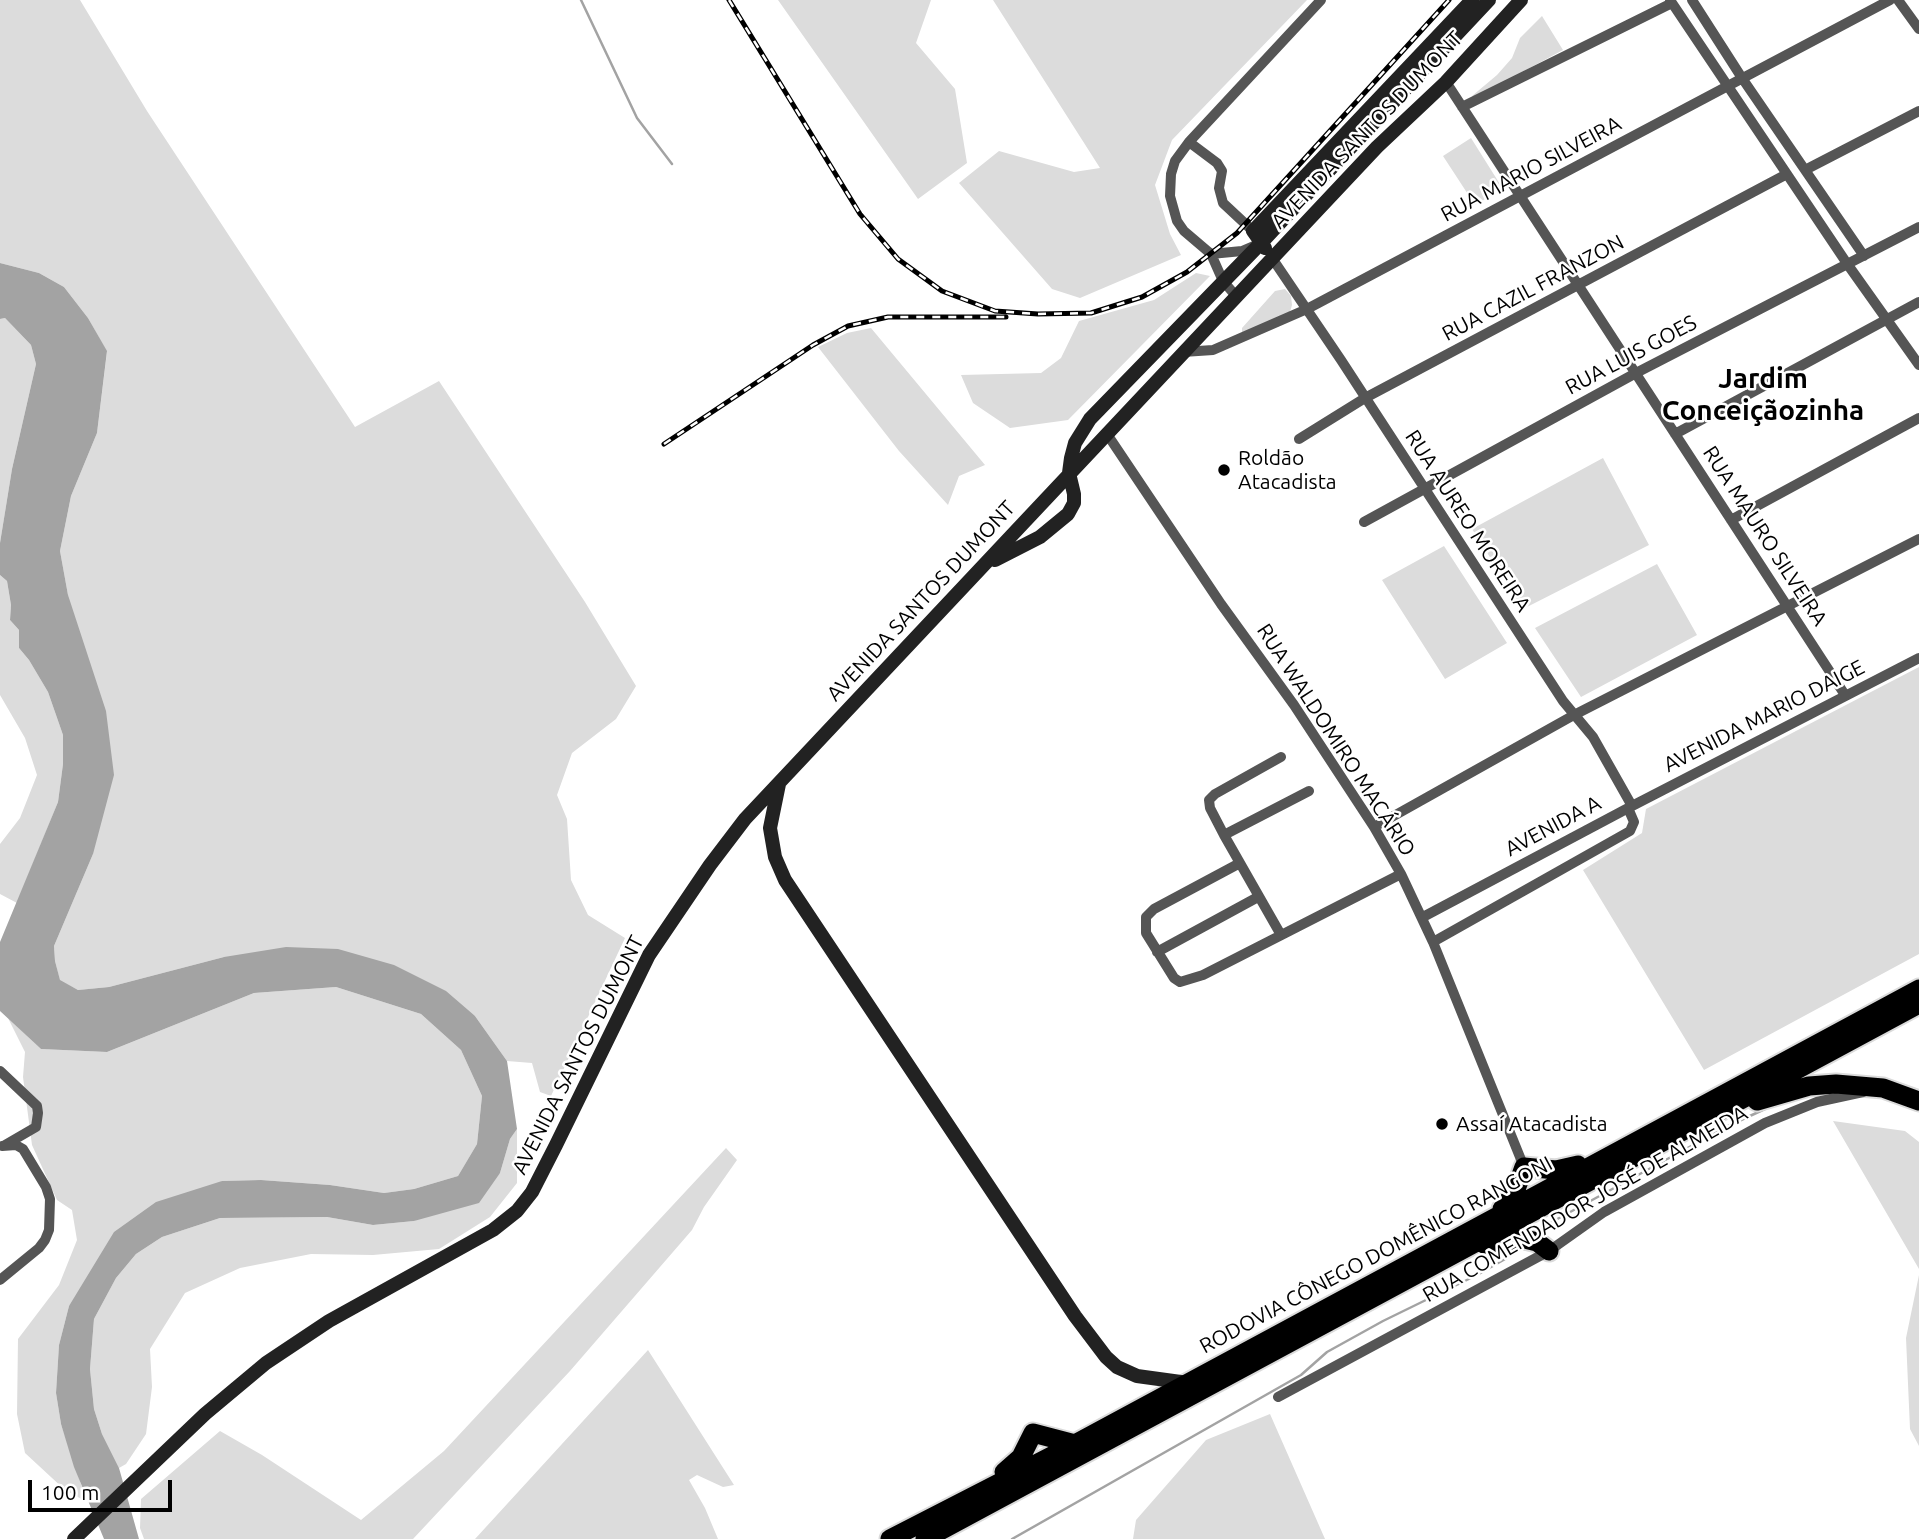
<!DOCTYPE html>
<meta charset="utf-8">
<style>
body{margin:0}
#map{position:relative;width:1919px;height:1539px;overflow:hidden;background:#fff;font-family:Ubuntu,sans-serif}
canvas{display:block}
.scale{position:absolute;left:28px;top:1480px;width:144px;height:32px;box-sizing:border-box;border:4px solid #000;border-top:0;padding-left:9px;font-size:21px;line-height:24px;white-space:nowrap;color:#000;-webkit-text-stroke:5px #fff;paint-order:stroke}
</style>
<div id="map">
<canvas width="1919" height="1539"></canvas>
<div class="scale">100 m</div>
</div>
<script>
const c = document.querySelector('canvas').getContext('2d');
c.lineJoin = 'round';
function fill(path, color) {
  c.fillStyle = color;
  c.fill(path, 'evenodd');
}
function toPath(rows) {
  const path = new Path2D();
  for (const r of rows) {
    path.moveTo(r[0], r[1]);
    for (let i = 2; i < r.length; i += 2) path.lineTo(r[i], r[i + 1]);
  }
  return path;
}
function strokePath(path, color, width, dash) {
  c.strokeStyle = color;
  c.lineWidth = width;
  c.lineCap = dash ? 'butt' : 'round';
  c.setLineDash(dash || []);
  c.stroke(path);
}
function drawText(font, color, halo, rows, align = 'center') {
  c.font = font + ' Ubuntu,sans-serif';
  c.lineWidth = 5;
  c.setLineDash([]);
  c.textBaseline = 'middle';
  c.strokeStyle = halo;
  c.fillStyle = color;
  for (const [text, x, y, turn = 0] of rows) {
    c.save();
    c.translate(x, y);
    c.rotate((+turn || 0) * Math.PI / 180);
    c.textAlign = isNaN(turn) ? turn : align;
    if (halo) c.strokeText(text, 0, 0);
    c.fillText(text, 0, 0);
    c.restore();
  }
}
fill(toPath([
 [0,0,80,0,147,111,355,427,439,381,585,602,636,686,616,719,572,753,557,795,567,819,571,880,588,915,625,938,551,1096,540,1092,532,1063,507,1061,475,1016,224,957,109,987,78,990,60,981,55,961,54,946,93,854,68,595,60,551,71,496,97,433,107,352,88,318,64,287,39,273,0,263],
 [778,0,931,0,916,43,955,89,967,163,918,199],
 [993,0,1307,0,1172,140,1155,185,1170,234,1181,255,1080,298,1052,289,959,183,999,151,1074,172,1100,168],
 [1542,16,1563,50,1474,98,1472,96,1497,75,1512,58,1520,38],
 [1471,138,1503,189,1475,205,1443,156],
 [1196,273,1210,276,1068,420,1010,428,973,403,961,375,1041,373,1061,358,1079,321,1154,300],
 [1285,289,1291,296,1292,305,1290,312,1242,333,1242,328,1275,291],
 [5,318,31,345,36,364,12,469,0,543,0,319],
 [871,328,985,465,959,476,948,505,899,451,818,347,847,333],
 [1603,458,1649,545,1523,609,1472,529],
 [1444,546,1507,643,1445,679,1382,580],
 [1657,564,1697,635,1581,697,1535,628],
 [0,575,7,581,11,605,10,620,19,630,19,648,29,660,48,692,63,735,63,764,58,802,17,903,0,894,0,844,20,818,37,775,25,738,0,695],
 [1919,667,1919,954,1704,1070,1583,870,1642,833,1646,809],
 [336,987,421,1014,461,1050,482,1096,477,1144,458,1176,414,1189,384,1193,330,1185,261,1180,222,1181,69,1306,59,1345,56,1393,61,1424,87,1502,65,1490,25,1453,17,1414,18,1339,59,1285,77,1240,72,1210,57,1200,32,1145,23,1077,25,1052,8,1018,41,1049,107,1052,254,993],
 [1833,1121,1905,1131,1919,1142,1919,1269],
 [517,1129,517,1183,490,1217,439,1249,373,1255,311,1254,240,1268,185,1293,150,1349,152,1387,146,1434,126,1464,119,1468,102,1434,94,1409,90,1369,94,1319,116,1278,136,1254,162,1237,220,1218,327,1217,373,1225,414,1221,500,1173,510,1139],
 [726,1148,737,1160,704,1207,692,1230,570,1371,413,1539,144,1539,140,1528,141,1499,220,1431,262,1455,361,1520,444,1451],
 [1919,1275,1919,1446,1910,1429,1906,1338],
 [648,1350,734,1485,723,1487,697,1475,689,1480,705,1508,718,1539,475,1539],
 [1270,1414,1325,1539,1133,1539,1136,1520,1206,1440]
]), '#dcdcdc');
fill(toPath([
 [0,263,39,273,64,287,88,318,107,351,97,433,71,496,60,551,68,595,106,711,114,775,93,854,54,946,55,961,60,980,78,990,109,987,224,957,286,947,338,949,394,965,446,991,475,1016,507,1061,517,1129,510,1139,500,1173,479,1203,414,1221,373,1225,327,1217,220,1218,162,1237,136,1254,116,1278,94,1319,90,1369,94,1409,102,1434,119,1468,139,1539,104,1539,74,1467,61,1424,56,1393,59,1345,69,1306,114,1232,156,1202,222,1181,261,1180,330,1185,384,1193,414,1189,458,1176,477,1144,482,1096,461,1050,421,1014,336,987,254,993,107,1052,41,1049,0,1011,0,942,58,802,63,764,63,735,48,692,29,660,19,648,19,630,10,620,11,605,7,581,0,575,0,543,12,469,36,364,31,345,5,318,0,319]
]), '#a3a3a3');
strokePath(toPath([
 [581,0,637,118,672,164],
 [1529,1231,1539,1229,1726,1127,1765,1109],
 [1012,1539,1301,1375,1327,1352,1383,1321,1477,1275,1514,1254,1518,1248]
]), '#a3a3a3', 2.5);
const motorway = toPath([
 [1757,1101,1809,1086,1836,1084,1883,1088,1919,1101],
 [1502,1209,1515,1192,1524,1167,1556,1170,1578,1165],
 [1484,1244,1525,1239,1537,1242,1549,1251],
 [1004,1472,1021,1457,1033,1433,1075,1444],
 [890,1539,1075,1444,1919,989],
 [925,1539,1919,1004]
]);
strokePath(motorway, '#dbdbdb', 23);
strokePath(toPath([
 [1670,0,1848,265,1919,365],
 [1692,0,1742,78,1864,256],
 [1898,0,1919,29],
 [1446,82,1845,695],
 [1462,107,1672,3],
 [1189,142,1217,163,1222,171,1219,188,1223,203,1253,231],
 [1805,170,1919,111],
 [1211,254,1242,251,1256,245],
 [1272,258,1341,360,1563,701,1593,737,1632,806],
 [1236,296,1223,281,1211,254,1184,231,1177,221,1170,196,1171,174,1175,161,1189,142,1321,0],
 [1183,352,1213,350,1307,309,1890,0],
 [1107,434,1221,604,1294,705,1374,827,1401,874,1433,942,1524,1167],
 [1675,434,1919,302],
 [1299,439,1365,398,1787,174],
 [1731,520,1919,418],
 [1364,522,1636,373,1919,227],
 [1374,827,1574,715,1919,539],
 [1224,835,1210,808,1209,800,1215,794,1281,757],
 [1240,863,1154,909,1146,917,1146,933,1174,978,1180,982,1203,975,1401,874],
 [1423,917,1632,806,1919,658],
 [1281,935,1224,835,1309,791],
 [1433,942,1630,831,1634,822,1628,808],
 [1157,952,1258,897],
 [0,1071,37,1106,38,1113,36,1127,5,1145],
 [0,1280,39,1248,45,1240,49,1230,50,1199,46,1187,23,1149,16,1145,2,1146],
 [1278,1397,1549,1251,1604,1212,1765,1123,1817,1102,1863,1092]
]), '#555', 10);
strokePath(toPath([
 [1265,248,1253,231,1472,0],
 [995,560,1040,537,1068,514,1074,503,1074,494,1069,473,1071,458,1075,443,1090,419,1261,243,1489,0],
 [779,784,770,828,775,857,785,880,1075,1316,1106,1357,1117,1367,1137,1376,1188,1383],
 [74,1539,205,1414,266,1363,329,1321,493,1230,517,1211,532,1192,556,1145,649,955,710,865,745,819,1377,147,1446,82,1521,0]
]), '#222', 14);
strokePath(motorway, '#000', 19);
const rail = toPath([
 [729,0,860,214,898,259,942,291,995,311,1038,314,1091,313,1142,297,1187,272,1237,233,1449,0],
 [664,444,813,345,848,326,888,317,1006,317]
]);
strokePath(rail, '#000', 5);
strokePath(rail, '#fff', 2.5, [8]);
for (const [x, y, r, color] of [
 [1224,470,7,"#000"],
 [1442,1124,7,"#000"]
]) {
  const dot = new Path2D();
  dot.arc(x, y, r, 0, 2 * Math.PI);
  c.fillStyle = color;
  c.fill(dot);
  strokePath(dot, '#fff', 2.5);
}
drawText('21px', '#000', '#fff', [
 ["AVENIDA SANTOS DUMONT",1367,130,-46],
 ["RUA MARIO SILVEIRA",1531,169,-28],
 ["RUA CAZIL FRANZON",1533,288,-28],
 ["RUA LUIS GOES",1631,355,-28],
 ["RUA AUREO MOREIRA",1468,521,57],
 ["RUA MAURO SILVEIRA",1765,536,57],
 ["AVENIDA SANTOS DUMONT",921,601,-47],
 ["AVENIDA MARIO DAIGE",1764,716,-27],
 ["RUA WALDOMIRO MACÁRIO",1336,740,57],
 ["AVENIDA A",1553,826,-28],
 ["AVENIDA SANTOS DUMONT",578,1055,-63],
 ["RUA COMENDADOR JOSÉ DE ALMEIDA",1585,1204,-30],
 ["RODOVIA CÔNEGO DOMÊNICO RANGONI",1376,1255,-28]
]);
drawText('21px', '#000', '#fff', [
 ["Roldão",1238,458],
 ["Atacadista",1238,482],
 ["Assaí Atacadista",1456,1124]
], 'left');
drawText('bold 28px', '#000', '#fff', [
 ["Jardim",1763,379],
 ["Conceiçãozinha",1763,411]
]);
</script>
